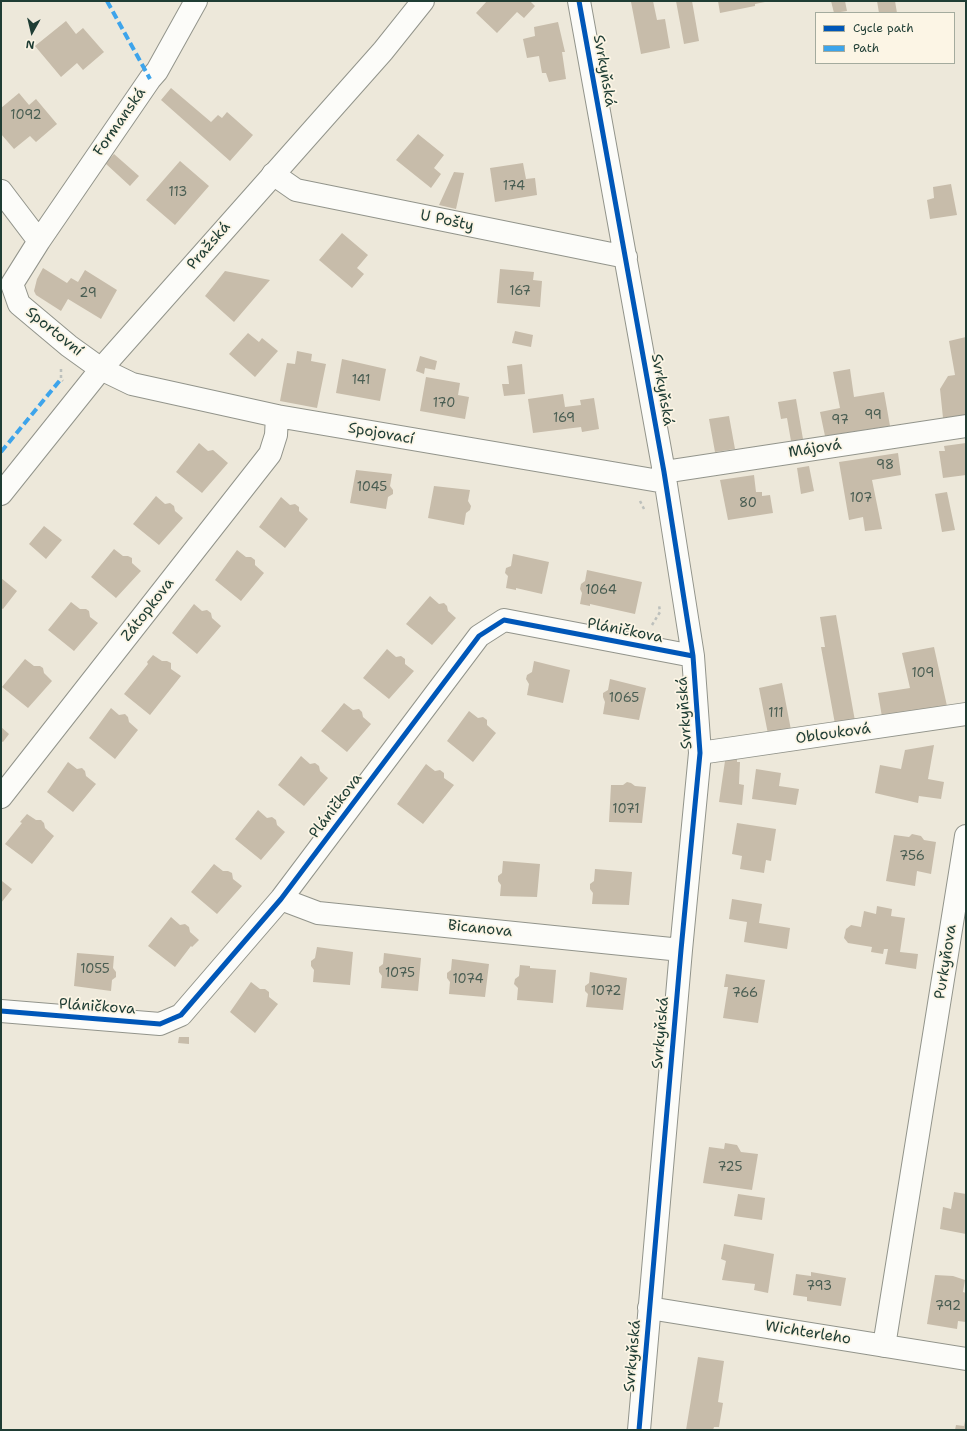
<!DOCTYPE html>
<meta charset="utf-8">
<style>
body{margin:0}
#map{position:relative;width:967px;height:1431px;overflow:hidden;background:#ede8da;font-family:"Shantell Sans",sans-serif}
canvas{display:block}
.frame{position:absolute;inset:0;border:2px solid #1f3d34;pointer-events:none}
.legend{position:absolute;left:815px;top:12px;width:140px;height:52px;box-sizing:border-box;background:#fcf5e5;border:1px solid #a4ab9e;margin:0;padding:5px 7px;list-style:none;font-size:12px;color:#1f3d34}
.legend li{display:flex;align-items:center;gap:8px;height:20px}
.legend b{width:20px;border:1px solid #a4ab9e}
.north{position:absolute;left:12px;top:12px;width:40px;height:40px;-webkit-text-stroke:3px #fcf5e5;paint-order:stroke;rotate:188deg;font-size:11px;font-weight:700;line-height:16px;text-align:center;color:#1f3d34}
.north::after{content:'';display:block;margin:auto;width:14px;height:18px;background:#1f3d34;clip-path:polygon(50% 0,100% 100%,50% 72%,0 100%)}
</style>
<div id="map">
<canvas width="967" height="1431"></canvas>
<div class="frame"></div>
<ul class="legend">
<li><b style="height:5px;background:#0057b8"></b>Cycle path</li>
<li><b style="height:5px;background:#3da4eb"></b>Path</li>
</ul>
<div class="north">N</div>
</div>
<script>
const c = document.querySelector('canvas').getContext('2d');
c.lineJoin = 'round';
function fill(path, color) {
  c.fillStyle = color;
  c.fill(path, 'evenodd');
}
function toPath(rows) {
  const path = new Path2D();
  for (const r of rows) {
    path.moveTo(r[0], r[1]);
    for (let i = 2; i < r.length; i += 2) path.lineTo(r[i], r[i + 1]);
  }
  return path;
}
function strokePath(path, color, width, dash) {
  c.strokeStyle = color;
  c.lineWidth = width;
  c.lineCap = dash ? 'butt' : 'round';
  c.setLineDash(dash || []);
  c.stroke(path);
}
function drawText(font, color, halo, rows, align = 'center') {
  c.font = font + ' "Shantell Sans",sans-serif';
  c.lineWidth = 3.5;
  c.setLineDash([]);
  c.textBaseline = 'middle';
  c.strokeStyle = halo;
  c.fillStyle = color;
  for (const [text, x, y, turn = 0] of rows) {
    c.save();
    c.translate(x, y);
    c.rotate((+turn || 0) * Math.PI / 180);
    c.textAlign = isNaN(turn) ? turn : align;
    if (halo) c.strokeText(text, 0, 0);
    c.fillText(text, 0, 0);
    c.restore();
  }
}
fill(toPath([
 [487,1,530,1,535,6,524,18,517,12,497,33,476,13],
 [639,1,653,1,657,20,665,19,670,48,641,54,631,2],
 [676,1,692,1,699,41,684,44],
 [718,1,765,1,765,2,755,4,755,6,720,13],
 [831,1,845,1,847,11,834,13],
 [877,1,895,1,897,13,879,13],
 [66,21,76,34,83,28,104,52,83,70,77,63,61,77,35,46],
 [558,22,565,52,562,52,566,79,549,82,546,73,542,73,539,56,527,58,523,39,535,36,534,27],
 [171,88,211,122,218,115,222,118,227,112,253,135,230,161,161,100],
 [19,93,29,105,36,99,57,124,36,142,30,136,14,149,1,134,1,108],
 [418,134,444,155,434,168,441,174,431,188,396,160],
 [114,154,139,176,130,186,105,163],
 [180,161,209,186,175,225,146,200],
 [523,163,526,179,535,178,537,195,495,202,490,168],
 [454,172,464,173,456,209,439,205],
 [951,184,957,215,930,219,927,200,934,198,933,187],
 [342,233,368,255,357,268,364,274,352,288,319,260],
 [43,268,67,283,71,278,78,282,85,270,117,290,101,319,68,299,61,311,36,295,34,291,37,279],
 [500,269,534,272,533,280,542,281,540,307,497,303],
 [225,271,270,280,234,322,205,296],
 [515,331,533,335,531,347,512,343],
 [248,333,259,342,262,338,278,351,255,377,229,354],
 [966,337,966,415,943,418,940,389,948,376,955,375,949,341],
 [297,351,312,354,311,361,326,364,317,408,280,401,287,363,295,364],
 [420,356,437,361,435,370,425,368,424,374,416,371],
 [342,359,386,369,380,401,336,393],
 [522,364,525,394,504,396,502,384,509,384,507,366],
 [850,369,854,397,884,392,890,426,825,436,820,412,840,408,833,372],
 [426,377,460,383,458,395,469,397,465,419,420,411],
 [563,394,565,407,581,405,580,400,594,398,599,429,582,432,581,427,533,433,528,399],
 [796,399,803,439,791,441,787,418,781,419,778,402],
 [729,416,735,449,715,452,709,419],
 [199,443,208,451,213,450,228,463,202,493,176,472],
 [966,443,966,475,943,478,939,451,945,451,944,446],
 [898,453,901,475,872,480,882,529,865,531,863,517,849,520,839,462],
 [809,466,814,491,801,494,797,468],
 [356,470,392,474,390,486,393,490,393,494,388,497,386,509,350,503],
 [754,475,756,492,762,492,762,496,770,495,773,513,728,520,720,480],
 [434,486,470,490,468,501,471,506,470,510,466,513,464,525,428,518],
 [947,492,955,530,942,532,935,494],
 [156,496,165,504,170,503,174,506,175,511,183,518,159,545,133,524],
 [281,497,290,505,295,504,299,507,299,511,308,519,285,548,259,527],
 [44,526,62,540,46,559,29,544],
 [114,549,123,556,128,556,132,558,132,563,141,571,116,598,91,577],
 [237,550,246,557,251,557,255,560,255,565,264,573,241,601,215,580],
 [513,554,549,562,542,594,516,588,516,590,506,588,508,576,505,573,506,568,511,566],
 [587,570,642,582,635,614,590,604,590,606,580,604,582,593,580,589,581,584,585,581],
 [1,578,17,591,3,609,1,608],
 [430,596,439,604,444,603,447,606,448,611,456,618,432,645,406,624],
 [71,602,80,609,86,609,89,611,90,617,98,623,74,651,48,630],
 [194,604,202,611,207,610,211,613,212,618,221,626,197,654,172,633],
 [836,615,855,721,835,724,821,647,825,647,820,617],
 [934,647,947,706,882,717,878,693,910,688,902,653],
 [387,649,396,657,401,656,405,659,405,664,414,671,389,699,363,678],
 [153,655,162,661,167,661,171,663,171,669,181,676,150,715,124,694,148,664,147,662],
 [25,659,34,666,40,666,43,668,44,673,52,681,28,708,2,687],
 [534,661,570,670,563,703,527,695,529,684,526,679,527,675,532,672],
 [610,679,646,688,639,720,603,714,605,702,603,697,603,693,608,690],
 [782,683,791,730,768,734,759,688],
 [344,703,353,710,359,709,362,712,363,717,371,724,347,752,321,731],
 [111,708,119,715,125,714,128,717,129,722,138,730,115,759,89,738],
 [469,711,478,718,483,717,487,720,487,725,496,733,473,762,447,741],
 [1,727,9,734,3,742,1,741],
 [934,745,928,779,944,782,941,799,919,796,918,803,875,793,880,765,901,769,905,750],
 [301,756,310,764,315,763,319,766,320,771,328,778,304,806,278,785],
 [737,759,737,762,740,762,739,784,744,785,742,805,719,802,725,761],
 [68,762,77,769,82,768,85,771,86,776,96,784,73,812,47,792],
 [426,764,435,771,440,770,444,773,444,778,454,785,423,824,397,804],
 [756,769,781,773,779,786,799,789,796,805,752,799],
 [627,782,631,783,635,786,646,787,642,823,609,822,611,785,623,785],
 [258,810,267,818,272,817,276,820,277,825,285,832,261,860,235,839],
 [27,814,36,820,41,820,44,823,45,828,54,836,32,864,5,844,22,823,20,822],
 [737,823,776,829,771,861,766,860,764,873,740,869,742,856,732,854],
 [912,834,921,836,924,840,936,842,931,874,917,871,915,886,886,881,894,835,909,837],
 [503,861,540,864,537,897,500,896,501,885,498,881,498,876,502,873],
 [214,864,223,871,228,871,232,873,233,879,242,886,217,914,191,892],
 [595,869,632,872,629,905,592,904,593,893,590,889,590,884,594,881],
 [1,878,2,881,12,889,1,903],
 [732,899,762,904,759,923,790,928,787,949,744,942,747,922,729,919],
 [877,906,892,909,891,916,905,918,900,952,918,954,916,969,885,964,888,949,884,949,883,954,871,952,872,947,848,943,844,938,846,929,851,925,861,927,864,911,876,914],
 [171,917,180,925,185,924,189,927,190,932,199,940,192,947,191,946,175,967,148,946],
 [317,947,353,952,350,985,313,982,314,970,311,966,311,961,315,958],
 [77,953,114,956,113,968,116,972,116,977,112,980,111,991,74,986],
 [384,953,421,958,418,991,381,988,382,976,379,972,379,967,383,964],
 [452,959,489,964,485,997,449,994,450,982,447,978,447,973,451,970],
 [520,965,530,966,530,968,556,970,553,1003,517,1000,518,988,514,984,515,979,519,976],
 [590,972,627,978,623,1010,586,1007,588,994,585,991,585,986,589,983],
 [726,974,765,980,758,1023,723,1018,728,987,724,987],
 [251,982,260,989,265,989,269,992,269,997,278,1004,255,1033,230,1012],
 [179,1037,189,1037,189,1044,178,1043],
 [725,1143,737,1145,741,1152,758,1154,752,1190,703,1183,709,1147,724,1149],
 [954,1192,966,1194,966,1234,940,1229,943,1207,951,1209],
 [738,1194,765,1198,762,1220,734,1216],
 [724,1244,774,1254,768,1293,754,1290,755,1284,722,1280,726,1261,721,1259],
 [811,1272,846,1278,841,1306,807,1301,807,1297,793,1295,796,1274,811,1276],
 [935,1275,953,1276,965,1280,963,1292,966,1293,966,1322,958,1321,957,1329,927,1324],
 [698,1357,724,1361,718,1402,723,1403,719,1427,714,1427,713,1430,686,1430],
 [965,1421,966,1430,955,1430,956,1425,964,1426]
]), '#c7bcaa');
const minor = toPath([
 [579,1,664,472,693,656,700,753,681,950,639,1430],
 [273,174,296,190,626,257],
 [1,191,39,241,12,284,19,304,69,346,101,369,132,384,277,416,665,482],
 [39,241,150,79,157,71,196,1],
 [664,472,966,426],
 [700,753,966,714],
 [1,797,270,454,276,435,277,416],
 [281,899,318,913,681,950],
 [1,1011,160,1024,181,1015,281,899,479,636,504,620,693,656],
 [649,1308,966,1359],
 [884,1346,966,836]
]);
const major = toPath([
 [1,494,101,369,383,51,423,1]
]);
strokePath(minor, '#92948b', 24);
strokePath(major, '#92948b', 24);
strokePath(toPath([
 [61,369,61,379,63,381],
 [640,501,645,511],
 [652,625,660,612,659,605]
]), '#bdc0bc', 2.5, [3, 3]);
strokePath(minor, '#fcfcf9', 22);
strokePath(major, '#fcfcf9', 22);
strokePath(toPath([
 [107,1,150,79],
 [1,452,61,379]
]), '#3da4eb', 4, [8, 4]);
strokePath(toPath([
 [579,1,664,472,693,656,700,753,681,950,639,1430],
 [1,1011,160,1024,181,1015,281,899,479,636,504,620,693,656]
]), '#0057b8', 5);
drawText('13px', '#495d52', null, [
 ["1092",26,116],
 ["174",514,187],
 ["113",178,193],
 ["167",520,292],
 ["29",88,294],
 ["141",361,381],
 ["170",444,404],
 ["99",873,416],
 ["169",564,419],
 ["97",840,421],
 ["98",885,466],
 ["1045",372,488],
 ["107",861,499],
 ["80",748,504],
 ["1064",601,591],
 ["109",923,674],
 ["1065",624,699],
 ["111",776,714],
 ["1071",626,810],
 ["756",912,857],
 ["1055",95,970],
 ["1075",400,974],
 ["1074",468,980],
 ["1072",606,992],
 ["766",745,994],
 ["725",730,1168],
 ["793",819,1287],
 ["792",948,1307]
]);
drawText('15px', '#1f3d34', '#fcf5e5', [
 ["Svrkyňská",604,71,80],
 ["Formanská",120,122,-55],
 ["U Pošty",447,221,12],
 ["Pražská",209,246,-49],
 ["Sportovní",54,332,39],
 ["Svrkyňská",662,390,80],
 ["Spojovací",381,434,10],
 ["Májová",815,449,-9],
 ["Zátopkova",148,610,-52],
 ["Pláničkova",625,631,11],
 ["Svrkyňská",685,713,-94],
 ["Oblouková",833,734,-8],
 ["Pláničkova",336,806,-53],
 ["Bicanova",480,929,6],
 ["Purkyňova",946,962,-81],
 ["Pláničkova",97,1007,4],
 ["Svrkyňská",661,1033,-85],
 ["Wichterleho",808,1333,9],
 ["Svrkyňská",633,1356,-85]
]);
</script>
